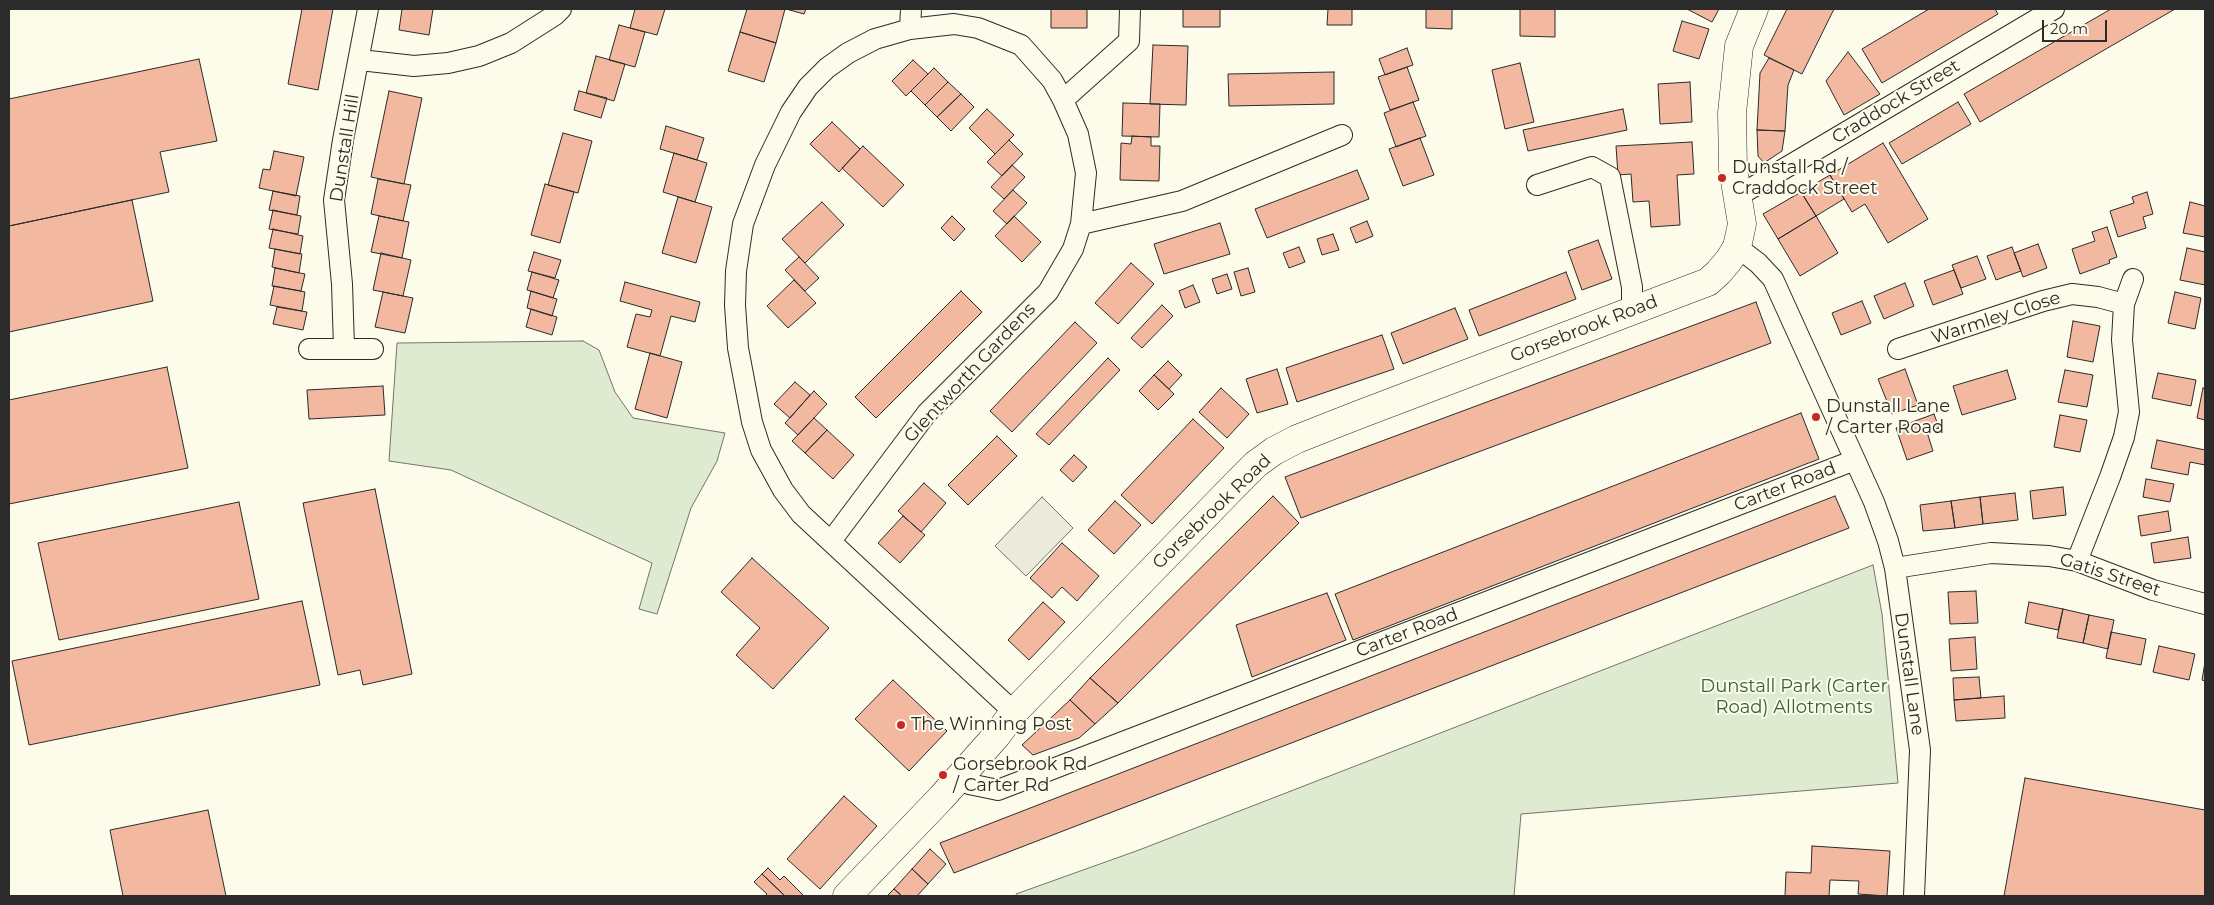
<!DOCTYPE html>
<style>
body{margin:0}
#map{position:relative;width:2214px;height:905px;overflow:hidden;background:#fdfbea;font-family:Montserrat,sans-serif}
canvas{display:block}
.frame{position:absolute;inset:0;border:10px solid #2b2b2b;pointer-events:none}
.scale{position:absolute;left:2042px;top:20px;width:65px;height:22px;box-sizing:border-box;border:2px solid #2b2b2b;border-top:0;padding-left:6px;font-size:15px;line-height:18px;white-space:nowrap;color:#2b2b2b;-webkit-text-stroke:4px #fdfbea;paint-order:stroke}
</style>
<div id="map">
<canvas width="2214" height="905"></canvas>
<div class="frame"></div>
<div class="scale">20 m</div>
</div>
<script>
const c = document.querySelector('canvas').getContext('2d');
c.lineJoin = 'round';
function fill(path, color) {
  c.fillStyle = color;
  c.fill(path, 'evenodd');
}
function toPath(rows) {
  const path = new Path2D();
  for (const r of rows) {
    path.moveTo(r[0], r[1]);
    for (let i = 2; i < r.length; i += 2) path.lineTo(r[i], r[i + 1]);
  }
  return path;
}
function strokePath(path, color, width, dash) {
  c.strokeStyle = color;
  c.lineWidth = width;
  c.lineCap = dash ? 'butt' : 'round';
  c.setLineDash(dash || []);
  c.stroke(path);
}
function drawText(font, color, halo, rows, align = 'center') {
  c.font = font + ' Montserrat,sans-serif';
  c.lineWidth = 4;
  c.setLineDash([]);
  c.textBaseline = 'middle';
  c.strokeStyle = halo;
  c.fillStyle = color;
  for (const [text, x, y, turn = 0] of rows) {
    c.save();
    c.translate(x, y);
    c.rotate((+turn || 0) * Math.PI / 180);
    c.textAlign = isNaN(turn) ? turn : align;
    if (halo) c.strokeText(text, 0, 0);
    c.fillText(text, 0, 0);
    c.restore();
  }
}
const green = toPath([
 [583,341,599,350,615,392,633,418,725,433,717,461,691,508,657,614,639,609,652,563,451,470,389,461,397,343,583,341],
 [1873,565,1882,614,1898,783,1521,814,1514,896,1017,896,1016,894,1139,850,1873,565]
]);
fill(green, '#deebd1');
strokePath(green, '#74746e', 1);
const parking = toPath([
 [1042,497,1073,528,1026,576,995,546,1042,497]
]);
fill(parking, '#eceadb');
strokePath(parking, '#74746e', 1);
const building = toPath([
 [302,9,333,9,318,90,288,84,302,9],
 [402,9,433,9,429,35,399,30,402,9],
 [635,9,665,9,657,35,630,28,635,9],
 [747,9,785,9,776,43,740,32,747,9],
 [786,9,806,9,804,14,786,9],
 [1051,9,1087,9,1087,28,1051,28,1051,9],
 [1183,9,1220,9,1220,27,1183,27,1183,9],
 [1328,9,1352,9,1352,25,1327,25,1328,9],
 [1426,9,1452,9,1452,29,1426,28,1426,9],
 [1520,9,1555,9,1555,37,1520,36,1520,9],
 [1687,9,1719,9,1712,22,1687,9],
 [1787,9,1834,9,1802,74,1764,55,1787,9],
 [1929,9,1995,9,1998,14,1882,83,1862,49,1929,9],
 [2111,9,2175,9,1980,122,1964,94,2111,9],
 [1682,21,1709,29,1699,59,1673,51,1682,21],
 [619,25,645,32,635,67,609,60,619,25],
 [740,32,776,43,764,82,728,71,740,32],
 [1153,45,1188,46,1186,105,1150,104,1153,45],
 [1407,48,1413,65,1385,75,1379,59,1407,48],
 [1848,52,1880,94,1844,115,1826,81,1848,52],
 [596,56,625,64,614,101,586,93,596,56],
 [1769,58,1794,70,1788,85,1785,131,1757,130,1760,73,1769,58],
 [199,59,217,141,160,152,169,192,9,226,9,99,199,59],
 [913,60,928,74,906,96,892,81,913,60],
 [1520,63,1534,122,1505,129,1492,70,1520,63],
 [1407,67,1419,100,1390,110,1378,77,1407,67],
 [934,68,948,82,925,105,911,91,934,68],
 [1334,72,1334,104,1229,106,1228,74,1334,72],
 [948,82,961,94,937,117,925,105,948,82],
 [1690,82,1692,122,1660,124,1658,84,1690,82],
 [389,91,422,98,404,184,371,177,389,91],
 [579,91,607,98,601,118,574,110,579,91],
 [961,94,974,107,951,131,937,117,961,94],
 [1413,102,1426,136,1396,147,1384,113,1413,102],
 [1958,102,1971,124,1902,164,1889,143,1958,102],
 [1123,103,1160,104,1159,137,1122,136,1123,103],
 [987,109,1014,135,995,154,969,128,987,109],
 [1623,109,1627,130,1528,151,1523,130,1623,109],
 [832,122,860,149,839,172,810,144,832,122],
 [666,126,704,138,697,160,660,149,666,126],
 [1757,130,1785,131,1782,151,1764,163,1758,156,1757,130],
 [563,133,592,141,578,193,548,185,563,133],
 [1132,136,1151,137,1151,146,1160,146,1159,181,1120,180,1121,143,1131,144,1132,136],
 [1420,138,1434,175,1403,186,1389,149,1420,138],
 [1009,140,1023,154,1002,176,987,162,1009,140],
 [1692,142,1694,174,1677,175,1680,225,1651,227,1649,201,1633,202,1631,174,1618,175,1616,146,1692,142],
 [1883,143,1928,219,1888,243,1865,204,1852,212,1830,175,1883,143],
 [863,146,904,185,883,207,842,168,863,146],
 [274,151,304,157,296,196,259,188,263,169,270,170,274,151],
 [674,153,707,163,695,202,663,192,674,153],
 [1012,165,1025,177,1004,199,991,187,1012,165],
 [1357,170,1369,199,1267,238,1255,209,1357,170],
 [1830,175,1844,199,1816,216,1801,192,1830,175],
 [378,179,411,185,403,221,371,214,378,179],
 [545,184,574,192,560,243,531,235,545,184],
 [1013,190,1027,203,1007,224,993,211,1013,190],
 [273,191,300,196,297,215,269,210,273,191],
 [1801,192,1816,216,1778,239,1763,214,1801,192],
 [2147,192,2153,214,2143,217,2146,228,2118,237,2110,211,2134,203,2132,197,2147,192],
 [678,197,712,207,696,263,662,253,678,197],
 [132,200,153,301,9,332,9,226,132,200],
 [822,202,844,225,805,263,782,239,822,202],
 [2190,202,2205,206,2205,237,2183,233,2190,202],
 [273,210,301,216,298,234,269,229,273,210],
 [379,216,409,222,402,258,371,252,379,216],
 [952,216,965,229,954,241,941,228,952,216],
 [1014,216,1041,242,1022,262,995,236,1014,216],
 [1816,216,1838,253,1800,276,1778,239,1816,216],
 [1367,221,1373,236,1356,243,1350,228,1367,221],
 [1220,223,1230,254,1164,274,1154,244,1220,223],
 [2107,227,2117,257,2109,260,2110,263,2080,274,2072,249,2095,241,2092,232,2107,227],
 [273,229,303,236,300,254,269,248,273,229],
 [1333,234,1339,250,1322,255,1317,239,1333,234],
 [1598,240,1612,279,1582,290,1568,251,1598,240],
 [2038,244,2047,268,2023,277,2014,253,2038,244],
 [1299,247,1305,262,1289,268,1283,253,1299,247],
 [2012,247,2021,271,1996,280,1987,256,2012,247],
 [2187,248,2205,252,2205,285,2180,280,2187,248],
 [275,249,302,254,299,273,272,267,275,249],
 [534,252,561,260,555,278,528,271,534,252],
 [381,253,411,260,403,296,373,290,381,253],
 [1977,256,1986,279,1961,288,1952,265,1977,256],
 [799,257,819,278,805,291,785,270,799,257],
 [1131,263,1154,284,1118,324,1095,303,1131,263],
 [275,268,305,274,301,291,272,286,275,268],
 [1248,268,1255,292,1241,296,1234,272,1248,268],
 [1954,270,1963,294,1933,305,1924,281,1954,270],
 [532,272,559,280,553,298,527,290,532,272],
 [1566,272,1576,299,1479,336,1469,310,1566,272],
 [1227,274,1232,289,1217,294,1212,279,1227,274],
 [794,280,816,303,788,328,767,306,794,280],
 [625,282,700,302,695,322,671,316,660,356,627,347,636,314,650,317,652,310,620,301,625,282],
 [1905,283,1914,306,1884,319,1874,296,1905,283],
 [1193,285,1200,302,1185,308,1179,291,1193,285],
 [274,286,305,292,302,311,270,305,274,286],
 [531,291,557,299,552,316,527,308,531,291],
 [961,291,982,312,876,418,855,397,961,291],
 [383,292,413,298,405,333,375,327,383,292],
 [2175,292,2201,298,2195,329,2168,323,2175,292],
 [1862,301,1871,323,1841,335,1832,313,1862,301],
 [1756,302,1771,343,1301,518,1285,477,1756,302],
 [1162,305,1173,316,1142,348,1131,338,1162,305],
 [277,307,307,312,303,330,273,324,277,307],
 [1455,308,1468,339,1403,364,1391,333,1455,308],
 [531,309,557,317,552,335,526,327,531,309],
 [2073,321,2100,326,2093,362,2067,357,2073,321],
 [1075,322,1097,343,1012,432,990,411,1075,322],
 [1382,335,1394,369,1297,402,1286,368,1382,335],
 [650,353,682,362,667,418,635,409,650,353],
 [1108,358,1120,370,1049,445,1036,434,1108,358],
 [1168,361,1182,375,1169,389,1154,375,1168,361],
 [167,367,188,468,9,504,9,400,167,367],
 [1277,369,1288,404,1257,413,1246,379,1277,369],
 [1905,369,1918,405,1892,414,1878,379,1905,369],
 [2007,370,2016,399,1962,415,1953,386,2007,370],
 [2065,370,2093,375,2087,407,2058,402,2065,370],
 [2158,373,2196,380,2191,406,2152,398,2158,373],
 [1154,375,1174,394,1158,410,1139,391,1154,375],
 [795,382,810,395,790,418,774,404,795,382],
 [383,386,385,415,309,419,307,390,383,386],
 [1221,388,1249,414,1227,438,1199,412,1221,388],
 [2203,388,2205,389,2205,420,2197,418,2203,388],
 [814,391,827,404,798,435,785,423,814,391],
 [1801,413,1819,459,1353,640,1335,594,1801,413],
 [1934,414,1939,428,1927,432,1933,451,1907,460,1896,428,1934,414],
 [2060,415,2087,420,2080,452,2054,447,2060,415],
 [814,418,827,430,805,453,792,441,814,418],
 [1193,419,1224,448,1152,524,1121,495,1193,419],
 [827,430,854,455,833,479,805,453,827,430],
 [997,436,1017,456,968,505,948,485,997,436],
 [2157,440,2205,450,2205,465,2190,462,2188,475,2151,468,2157,440],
 [1074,455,1087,467,1073,482,1060,470,1074,455],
 [2146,479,2174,484,2170,502,2143,497,2146,479],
 [924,483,946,503,921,532,898,511,924,483],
 [2063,487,2066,515,2033,519,2030,491,2063,487],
 [375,489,412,674,363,685,360,670,338,675,303,503,375,489],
 [2015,493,2018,520,1983,524,1980,497,2015,493],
 [1273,496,1299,523,1118,703,1090,678,1273,496],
 [1835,496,1849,528,954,873,940,843,1835,496],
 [1980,497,1983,524,1955,528,1951,501,1980,497],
 [1115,501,1141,525,1114,554,1088,530,1115,501],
 [1951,501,1955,528,1923,531,1920,505,1951,501],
 [239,502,259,599,59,640,38,543,239,502],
 [2168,511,2171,531,2141,536,2138,516,2168,511],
 [903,516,925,535,900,563,878,543,903,516],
 [2188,537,2191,558,2154,563,2151,543,2188,537],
 [1062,543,1099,576,1077,601,1062,587,1052,598,1030,578,1062,543],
 [752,558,829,628,773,689,736,655,760,628,721,592,752,558],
 [1976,591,1978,623,1950,624,1948,592,1976,591],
 [1327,593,1346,640,1252,677,1236,625,1327,593],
 [302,601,320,685,29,745,12,661,302,601],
 [1043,602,1065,622,1029,660,1008,640,1043,602],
 [2029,602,2063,609,2058,630,2025,623,2029,602],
 [2063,609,2089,615,2083,643,2057,638,2063,609],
 [2089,615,2114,620,2108,649,2083,643,2089,615],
 [2111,632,2146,639,2141,665,2106,658,2111,632],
 [1975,637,1977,669,1951,671,1949,639,1975,637],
 [2159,646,2195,654,2189,680,2153,672,2159,646],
 [2205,662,2205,681,2202,680,2205,662],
 [1979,677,1981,698,1954,700,1953,678,1979,677],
 [1090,678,1118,703,1095,724,1070,700,1090,678],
 [893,680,947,731,909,771,855,719,893,680],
 [2004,696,2005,718,1956,721,1954,700,2004,696],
 [1070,700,1095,724,1079,738,1033,755,1022,745,1070,700],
 [2025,778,2205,810,2205,896,2004,896,2025,778],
 [844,796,877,826,820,889,787,859,844,796],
 [208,810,226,896,123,896,110,830,208,810],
 [1812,846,1890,851,1887,896,1858,894,1859,881,1830,880,1829,896,1785,896,1786,872,1811,873,1812,846],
 [930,849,946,864,928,884,912,869,930,849],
 [768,868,780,880,784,876,804,896,785,896,762,874,768,868],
 [912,869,928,884,917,896,902,896,894,889,912,869],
 [762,874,785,896,765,896,767,894,754,882,762,874],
 [894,889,902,896,887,896,894,889]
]);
fill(building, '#f2b8a0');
strokePath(building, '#2b2b2b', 1);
const street = toPath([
 [910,29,911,9],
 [360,60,414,66,448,63,479,56,511,43,555,15,561,9],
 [1063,100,1129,41,1130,9],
 [1537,185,1592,167,1610,177,1632,287,1632,312],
 [1738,196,2054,9],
 [1081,224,1182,201,1342,135],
 [1737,247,1758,263,1773,279,1874,502,1888,541,1895,568,1920,750,1914,896],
 [344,348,342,284,334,200,343,140,368,9],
 [309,349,373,349],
 [1898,349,2043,301,2072,294,2098,297,2124,304],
 [831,541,927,413,1048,292,1073,249,1081,224,1086,173,1078,134,1063,100,1052,80,1021,45,978,28,954,24,910,29,875,39,848,53,827,68,808,87,791,112,765,165,743,224,736,271,735,305,738,348,752,422,761,450,783,490,801,514,1014,712],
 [2077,561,2110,477,2124,437,2129,412,2122,340,2124,304,2133,279],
 [1895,568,1991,553,2049,556,2077,561,2153,590,2205,604],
 [959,778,969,784,998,790,1855,460]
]);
const secondary = toPath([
 [847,896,941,798,997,735,1014,712,1237,483,1256,464,1274,451,1297,439,1358,415,1708,282,1719,272,1729,260,1737,247,1742,224,1733,169,1732,113,1739,46,1754,9]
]);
strokePath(street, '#2b2b2b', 22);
strokePath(secondary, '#2b2b2b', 29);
strokePath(street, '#fdfbea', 20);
strokePath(secondary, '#fdfbea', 28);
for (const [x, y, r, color] of [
 [1722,178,5,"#c62828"],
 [1816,417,5,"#c62828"],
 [901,725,5,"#c62828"],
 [943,775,5,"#c62828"]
]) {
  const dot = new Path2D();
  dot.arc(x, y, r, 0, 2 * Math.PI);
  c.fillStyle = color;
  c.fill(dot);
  strokePath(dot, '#fdfbea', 2);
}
drawText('18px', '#2b2b2b', '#fdfbea', [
 ["Craddock Street",1896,102,-31],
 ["Dunstall Hill",345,148,-81],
 ["Warmley Close",1996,318,-18],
 ["Gorsebrook Road",1584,329,-21],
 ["Glentworth Gardens",970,373,-47],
 ["Carter Road",1785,487,-21],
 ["Gorsebrook Road",1212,512,-44],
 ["Gatis Street",2110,575,18],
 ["Carter Road",1407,633,-21],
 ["Dunstall Lane",1909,674,82]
]);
drawText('18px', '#2b2b2b', '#fdfbea', [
 ["Dunstall Rd /",1732,168],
 ["Craddock Street",1732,189],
 ["Dunstall Lane",1826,407],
 ["/ Carter Road",1826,428],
 ["The Winning Post",911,725],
 ["Gorsebrook Rd",953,765],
 ["/ Carter Rd",953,786]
], 'left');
drawText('18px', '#34623c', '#fdfbea', [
 ["Dunstall Park (Carter",1794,687],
 ["Road) Allotments",1794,708]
]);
</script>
